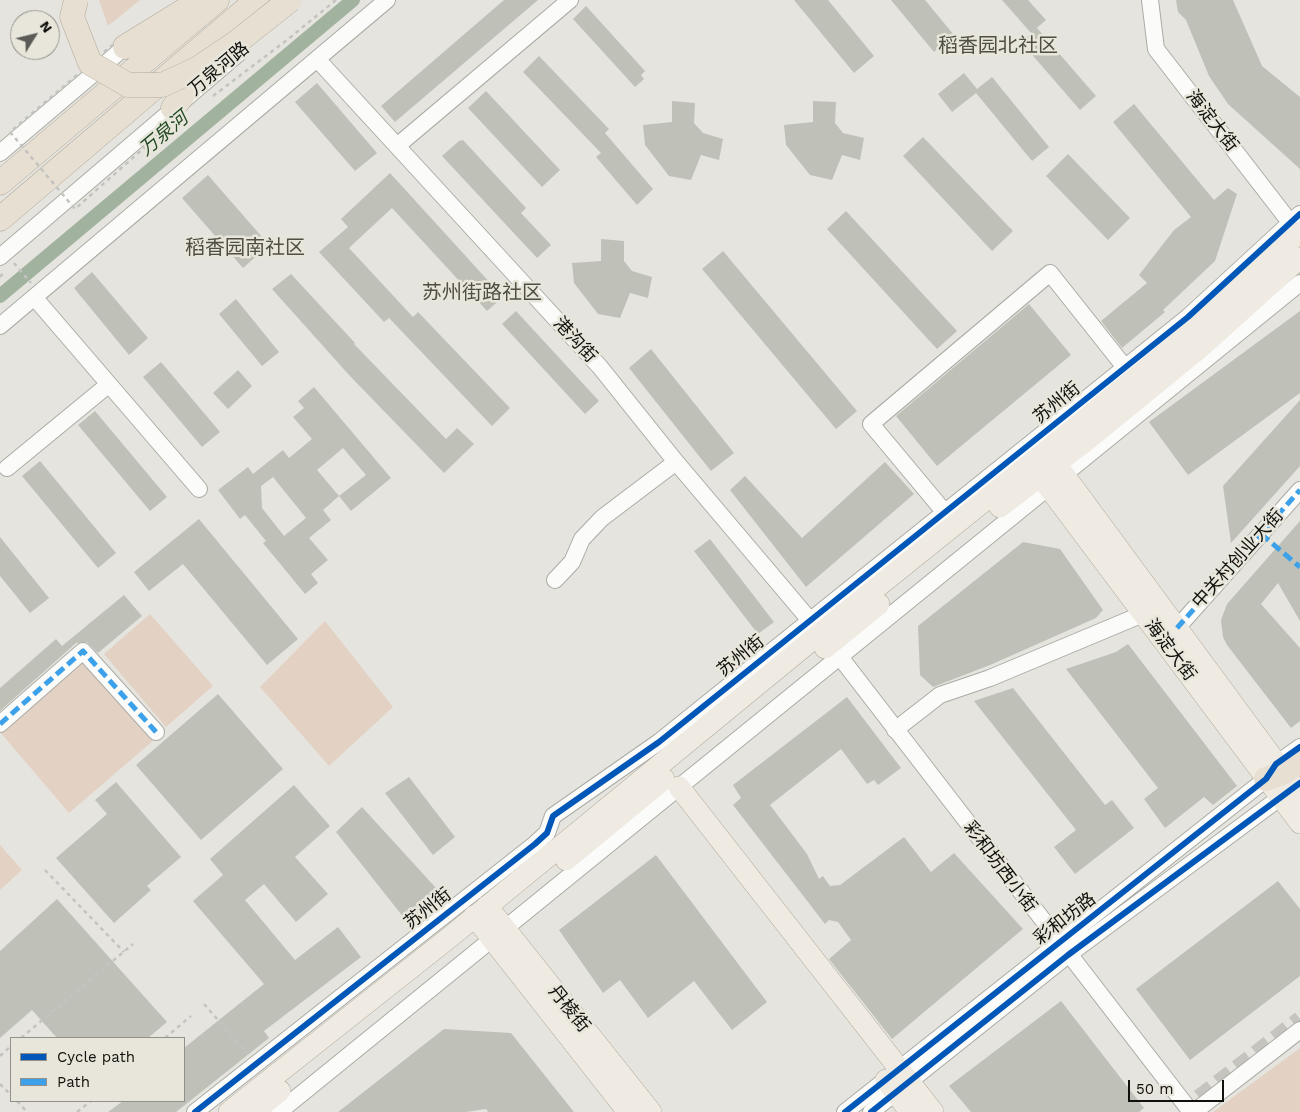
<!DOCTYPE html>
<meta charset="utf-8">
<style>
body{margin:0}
#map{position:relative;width:1300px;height:1112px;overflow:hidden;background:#e5e4de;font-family:"Work Sans",sans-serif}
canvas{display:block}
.legend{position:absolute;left:10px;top:1037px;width:175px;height:65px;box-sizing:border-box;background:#e8e6db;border:1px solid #929088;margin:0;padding:6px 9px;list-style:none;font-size:15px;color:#11100c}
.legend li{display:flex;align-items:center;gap:10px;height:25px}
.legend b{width:25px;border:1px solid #929088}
.north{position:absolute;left:10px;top:10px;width:50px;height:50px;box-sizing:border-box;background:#e8e6db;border:1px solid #929088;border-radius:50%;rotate:54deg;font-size:14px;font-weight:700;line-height:20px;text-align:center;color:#11100c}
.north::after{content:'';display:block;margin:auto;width:18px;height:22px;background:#5b5a56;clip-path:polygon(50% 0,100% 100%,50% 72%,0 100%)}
.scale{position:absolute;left:1128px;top:1080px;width:96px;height:22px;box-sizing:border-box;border:2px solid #11100c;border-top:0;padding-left:6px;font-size:15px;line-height:18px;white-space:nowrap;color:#11100c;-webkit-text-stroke:4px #e8e6db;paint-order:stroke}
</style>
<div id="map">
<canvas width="1300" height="1112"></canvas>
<ul class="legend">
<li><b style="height:6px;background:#0057b8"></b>Cycle path</li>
<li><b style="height:6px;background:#3da1e9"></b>Path</li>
</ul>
<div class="north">N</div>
<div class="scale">50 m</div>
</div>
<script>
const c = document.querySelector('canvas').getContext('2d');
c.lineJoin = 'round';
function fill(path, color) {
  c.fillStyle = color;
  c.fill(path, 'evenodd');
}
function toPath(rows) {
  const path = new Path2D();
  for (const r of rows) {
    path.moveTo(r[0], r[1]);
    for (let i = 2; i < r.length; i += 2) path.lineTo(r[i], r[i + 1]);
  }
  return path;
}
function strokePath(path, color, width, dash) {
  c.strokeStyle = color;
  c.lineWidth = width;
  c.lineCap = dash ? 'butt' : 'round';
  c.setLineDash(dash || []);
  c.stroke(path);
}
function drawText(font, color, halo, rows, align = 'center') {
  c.font = font + ' "Work Sans","Noto Sans SC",sans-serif';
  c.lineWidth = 5;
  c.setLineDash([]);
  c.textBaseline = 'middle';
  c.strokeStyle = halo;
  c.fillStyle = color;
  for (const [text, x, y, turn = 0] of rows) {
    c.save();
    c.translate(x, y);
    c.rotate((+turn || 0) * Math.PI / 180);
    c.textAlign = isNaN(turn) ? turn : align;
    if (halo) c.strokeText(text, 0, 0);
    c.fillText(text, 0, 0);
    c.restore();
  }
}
fill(toPath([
 [99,0,140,0,108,26],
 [150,614,213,686,166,727,104,654],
 [325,621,393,707,329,766,260,687],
 [85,659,154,740,69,813,0,732],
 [0,845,22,870,0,890],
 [1300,1048,1300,1112,1213,1112]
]), '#e3d2c4');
strokePath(toPath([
 [0,296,353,0]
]), '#a1b29f', 14);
fill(toPath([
 [504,0,538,0,395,122,381,106],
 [794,0,828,0,874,56,854,73],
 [891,0,925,0,954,35,934,52],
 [1002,0,1028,0,1046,20,1031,33],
 [1176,0,1233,0,1262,66,1300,97,1300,169,1228,104,1209,76,1186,20,1178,12],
 [586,6,645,71,641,75,644,79,635,87,573,19],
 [1037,28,1096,96,1080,110,1021,42],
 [539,56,609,129,605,133,653,189,637,205,596,157,601,153,523,72],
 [964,73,977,89,992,77,1049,147,1032,161,976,93,952,112,938,94],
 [317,83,377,153,355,171,295,102],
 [486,91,560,170,542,187,468,108],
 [672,101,695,103,694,123,703,133,723,139,719,160,701,155,691,180,669,176,645,145,643,125,672,122],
 [813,101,836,102,835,123,843,133,864,138,860,160,842,155,832,180,810,175,786,145,784,125,813,122],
 [1134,104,1214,200,1228,188,1237,194,1215,261,1163,310,1165,312,1122,348,1101,321,1147,283,1139,275,1174,230,1191,217,1113,122],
 [923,137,1013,231,992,251,903,156],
 [463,140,526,208,521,213,551,245,537,258,442,156,459,141],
 [1068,154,1130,218,1108,240,1046,176],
 [390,173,503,297,487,311,392,208,349,248,413,317,418,312,510,408,492,426,389,318,384,322,319,252,348,227,341,219],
 [208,175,269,245,243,268,182,198],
 [846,211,957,331,937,349,827,229],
 [601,239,624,241,624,261,632,271,652,277,648,298,630,293,620,318,598,314,574,283,572,263,601,261],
 [723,251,857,411,836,429,702,269],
 [92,272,148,338,129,355,74,288],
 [291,274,355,343,354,344,446,439,457,428,474,444,444,473,349,375,272,289],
 [236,299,279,352,262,366,219,314],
 [1029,304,1071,355,937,466,896,416],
 [516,311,599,401,585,414,502,324],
 [1300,311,1300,393,1188,475,1149,422],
 [651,349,734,453,711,471,629,368],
 [161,362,220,432,202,447,143,377],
 [238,370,252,386,228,409,213,393],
 [314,387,391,478,351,511,339,496,323,510,331,520,309,538,328,560,311,574,318,583,305,594,263,543,266,541,245,515,240,519,218,490,248,467,253,474,283,450,289,458,312,439,293,417,304,408,298,401],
 [343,448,366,475,339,496,317,470],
 [273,477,306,518,284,536,262,508,261,486],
 [1300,400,1300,466,1231,543,1223,486],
 [95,411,167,497,150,511,78,425],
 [40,461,116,553,98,568,22,476],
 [885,462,914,494,806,587,730,490,745,476,802,538],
 [199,519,298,639,267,665,183,564,149,591,134,572],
 [1300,521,1300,621,1278,583,1261,604,1300,648,1300,721,1291,728,1227,645,1223,637,1221,620,1227,604],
 [0,537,49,598,30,613,0,576],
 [710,539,774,622,758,634,694,551],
 [1023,542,1060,549,1103,610,1096,618,990,665,933,687,920,675,918,626],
 [124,595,142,616,98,653,87,642,76,643,0,711,0,688,56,639,62,646],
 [1128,644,1237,786,1213,805,1204,797,1165,828,1144,799,1158,788,1066,669,1116,652],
 [1013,688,1105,805,1112,800,1134,828,1075,874,1054,847,1076,830,974,701],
 [218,694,283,769,201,840,136,765],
 [847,697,901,768,878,785,874,780,867,784,841,749,770,805,807,854,819,879,823,876,830,886,840,885,904,837,931,872,954,853,1023,929,892,1039,829,959,851,940,838,922,829,920,825,924,733,805,741,798,733,785],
 [409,777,455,837,433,855,385,793],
 [116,782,181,857,147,886,151,890,114,923,56,858,107,814,95,800],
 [294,785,330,826,295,857,328,894,296,922,264,884,245,900,295,960,338,927,361,957,264,1031,269,1038,176,1112,108,1112,123,1101,184,1101,184,1048,264,984,193,901,223,875,210,859],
 [362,807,446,899,412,928,336,832],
 [656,855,767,1002,732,1030,694,981,648,1018,620,980,603,993,559,930],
 [1278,881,1300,909,1300,976,1190,1060,1136,989],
 [57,899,167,1022,148,1038,57,1038,32,1010,0,1038,0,951],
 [1061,1001,1144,1108,1139,1112,971,1112,949,1086],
 [444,1029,511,1033,574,1112,488,1112,486,1109,466,1112,338,1112]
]), '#bfc1b8');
strokePath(toPath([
 [1180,1112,1300,1019]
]), '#c5c4be', 16, [16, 8]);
const minor = toPath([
 [1150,0,1156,49,1296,230],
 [317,59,600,367,676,462,830,644,1191,1112],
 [397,146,570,0],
 [0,153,132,41],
 [0,257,239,53],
 [34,297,199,489],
 [0,326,387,0],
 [7,468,108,385],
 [952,521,871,424,1050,273,1131,375],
 [555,580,572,562,582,539,602,518,676,462],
 [1177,628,1300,490],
 [0,724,83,651,156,732],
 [895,730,940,695,990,678,1143,614],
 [195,1112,535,844,547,833,553,816,659,742,1188,317,1300,214],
 [279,1112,1300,283],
 [845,1112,1266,779,1276,764,1300,747],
 [871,1112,1068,955,1289,791],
 [1194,1112,1300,1030]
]);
const major = toPath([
 [1048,453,1300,795],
 [1040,476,1300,823],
 [1000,507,1082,444,1202,346,1300,258],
 [825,648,879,604],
 [679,787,933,1112],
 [566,860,664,779],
 [487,906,651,1112],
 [474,916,628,1112],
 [886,1080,910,1112],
 [229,1112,450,937,840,617,1071,431,1175,345,1300,232],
 [253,1112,280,1091]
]);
const highway = toPath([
 [125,47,193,5],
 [173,108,210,59],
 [0,183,217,0],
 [0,219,257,0],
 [1266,779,1283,773,1300,761]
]);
strokePath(minor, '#ababa6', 18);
strokePath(major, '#afa898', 22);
strokePath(highway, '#afa898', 25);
strokePath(toPath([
 [213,96,287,40,336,0],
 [14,263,31,283],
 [0,277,5,271],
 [45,870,124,952],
 [204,1004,248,1054],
 [21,1038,133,944],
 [165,1038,191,1016],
 [0,1056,11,1046],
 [0,1084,11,1095],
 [17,1101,27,1112],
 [77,1112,91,1101]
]), '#c3c3c0', 2.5, [4, 4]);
strokePath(minor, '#fbfbfa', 16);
strokePath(major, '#efebe2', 21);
strokePath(highway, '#e6dfd2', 24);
const highwayBridge = toPath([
 [76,0,72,17,90,63,128,85,162,85,197,69,237,42,290,0]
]);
strokePath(highwayBridge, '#afa898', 25, []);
strokePath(toPath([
 [104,52,115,43],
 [77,75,10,132,75,209,171,124]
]), '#c3c3c0', 2.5, [4, 4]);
strokePath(highwayBridge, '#e6dfd2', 24);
strokePath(toPath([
 [1261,534,1300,567],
 [1177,628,1300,490],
 [0,724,83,651,156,732]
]), '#3da1e9', 5, [10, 5]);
strokePath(toPath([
 [195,1112,535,844,547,833,553,816,659,742,1188,317,1300,214],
 [845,1112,1266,779,1276,764,1300,747],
 [871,1112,1068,955,1300,783]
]), '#0057b8', 6);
drawText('18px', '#11100c', '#e8e6db', [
 ["万泉河路",219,69,-40],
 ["海淀大街",1212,121,52],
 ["港沟街",575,340,47],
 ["苏州街",1057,403,-39],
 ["中关村创业大街",1238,559,-48],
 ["海淀大街",1170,650,53],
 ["苏州街",741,656,-39],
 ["彩和坊西小街",1000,867,53],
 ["苏州街",428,909,-38],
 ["彩和坊路",1065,919,-38],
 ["丹棱街",569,1009,51]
]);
drawText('italic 19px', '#224a25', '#e8e6db', [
 ["万泉河",164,134,-40]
]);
drawText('20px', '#504f45', '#e8e6db', [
 ["稻香园北社区",998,46],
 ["稻香园南社区",245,248],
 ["苏州街路社区",482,293]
]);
</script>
